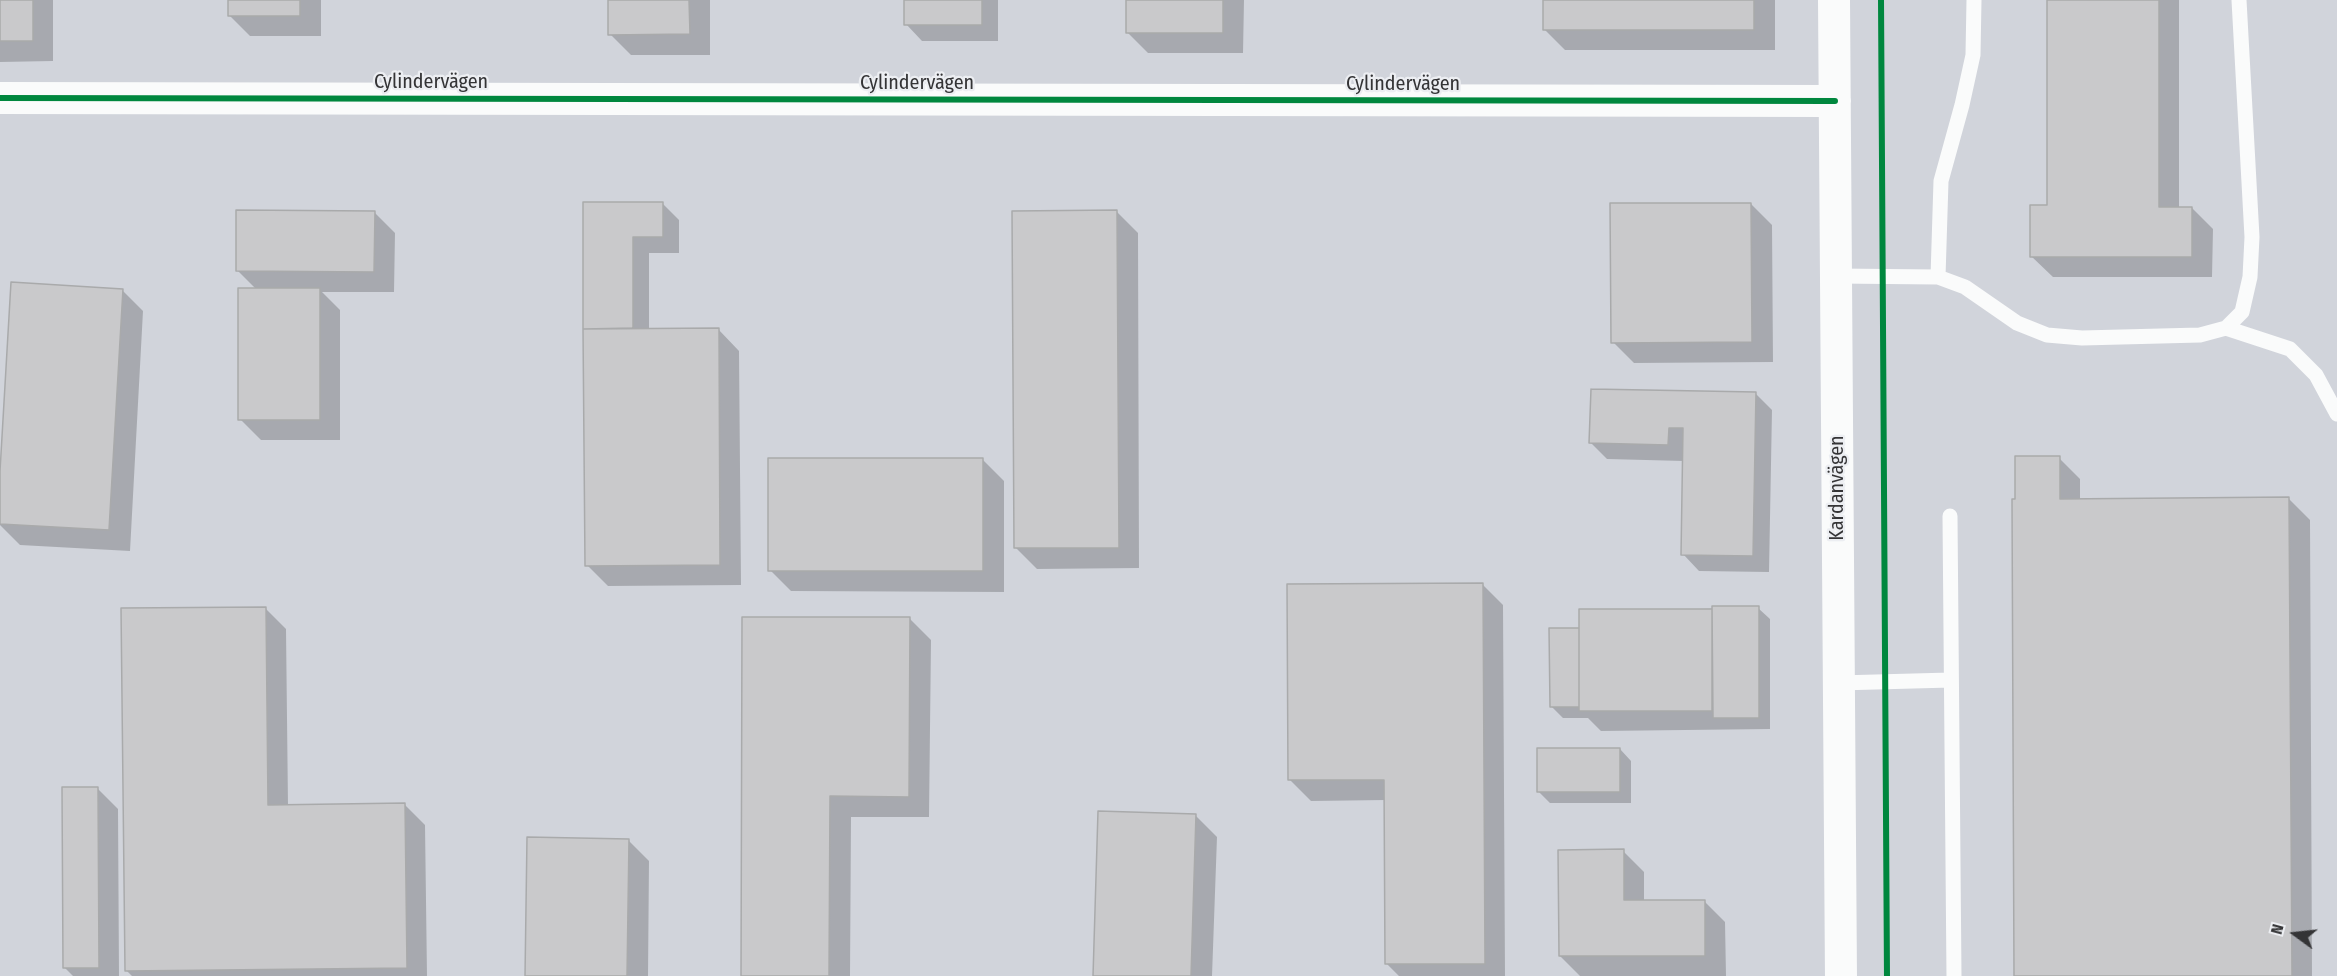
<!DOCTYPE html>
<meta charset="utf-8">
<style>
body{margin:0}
#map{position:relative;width:2337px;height:976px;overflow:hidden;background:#e0e2e4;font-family:"Fira Sans Condensed",sans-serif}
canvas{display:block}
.north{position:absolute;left:2265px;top:904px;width:60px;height:60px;-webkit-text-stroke:4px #eceef2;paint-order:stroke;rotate:285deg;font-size:16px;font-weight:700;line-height:24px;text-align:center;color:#343436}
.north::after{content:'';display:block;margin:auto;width:21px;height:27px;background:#343436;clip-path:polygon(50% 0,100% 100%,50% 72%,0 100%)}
</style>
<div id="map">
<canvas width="2337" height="976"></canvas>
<div class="north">N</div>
</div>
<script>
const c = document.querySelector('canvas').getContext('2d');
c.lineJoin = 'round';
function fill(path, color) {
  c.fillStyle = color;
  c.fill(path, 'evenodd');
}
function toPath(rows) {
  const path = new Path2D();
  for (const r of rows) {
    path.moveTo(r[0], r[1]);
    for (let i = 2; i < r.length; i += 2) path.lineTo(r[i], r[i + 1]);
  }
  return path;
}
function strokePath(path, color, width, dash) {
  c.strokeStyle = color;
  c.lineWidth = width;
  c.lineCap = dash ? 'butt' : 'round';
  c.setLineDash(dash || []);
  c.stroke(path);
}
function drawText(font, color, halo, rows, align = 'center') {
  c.font = font + ' "Fira Sans Condensed",sans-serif';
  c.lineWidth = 4.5;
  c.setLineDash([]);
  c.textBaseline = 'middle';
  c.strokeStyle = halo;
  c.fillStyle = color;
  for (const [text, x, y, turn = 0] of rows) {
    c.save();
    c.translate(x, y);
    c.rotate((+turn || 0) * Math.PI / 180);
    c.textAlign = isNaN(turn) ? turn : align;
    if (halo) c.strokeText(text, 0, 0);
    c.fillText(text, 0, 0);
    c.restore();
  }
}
fill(toPath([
 [0,0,2337,0,2337,976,0,976]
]), '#d1d4db');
fill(toPath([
 [0,0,53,0,53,61,0,62],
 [229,0,321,0,321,36,250,36,229,15],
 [609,0,710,0,710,55,631,55,610,34],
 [906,0,998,0,998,41,922,41,906,24],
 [1127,0,1244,0,1243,53,1148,53,1127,32],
 [1545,0,1775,0,1775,50,1565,50,1544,29],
 [2048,0,2179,0,2179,208,2192,208,2213,229,2212,277,2053,277,2031,256,2049,206],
 [662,203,679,220,679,253,649,253,649,330,718,329,739,351,741,585,608,586,587,565,584,204],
 [1751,204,1772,225,1773,362,1634,363,1613,342],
 [374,212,395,233,394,292,322,292,340,310,340,440,261,440,240,419,256,289,238,271],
 [1117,212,1138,233,1139,568,1037,569,1016,548],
 [122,290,143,311,130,551,20,545,0,525,0,498],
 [1755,393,1772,410,1769,572,1699,571,1683,554,1684,461,1607,459,1591,443],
 [2059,458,2080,479,2080,500,2289,499,2310,520,2312,976,2016,976,2017,500],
 [983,460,1004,481,1004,592,791,591,770,570],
 [1482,584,1503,605,1505,976,1399,976,1387,964,1386,800,1311,801,1290,780],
 [265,608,286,629,288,806,404,804,425,825,427,976,132,976,126,970],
 [1758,608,1770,619,1770,729,1601,731,1588,718,1563,718,1551,706,1581,632,1581,611],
 [910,619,931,640,929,817,851,817,850,976,742,976],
 [1620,749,1631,761,1631,803,1550,803,1539,792],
 [97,788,118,809,119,976,73,976,65,968],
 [1196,816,1217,837,1212,976,1095,976],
 [628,840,649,861,648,976,527,976],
 [1623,851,1644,872,1644,902,1704,901,1725,922,1726,976,1580,976,1560,956]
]), '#0003');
const building = toPath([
 [0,0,33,0,33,41,0,41,0,0],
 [228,0,300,0,300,16,228,16,228,0],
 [608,0,689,0,690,34,608,35,608,0],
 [904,0,982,0,982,25,904,25,904,0],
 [1126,0,1223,0,1223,33,1126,33,1126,0],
 [1543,0,1754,0,1754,30,1543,30,1543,0],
 [2047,0,2159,0,2159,207,2192,207,2192,257,2030,257,2030,205,2047,205,2047,0],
 [583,202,663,202,663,237,633,237,633,328,583,329,583,202],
 [1610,203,1751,203,1752,342,1611,343,1610,203],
 [236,210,375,211,374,272,236,271,236,210],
 [1117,210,1119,548,1014,548,1012,211,1117,210],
 [11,282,123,289,109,530,0,524,0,471,11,282],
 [238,288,320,288,320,420,238,420,238,288],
 [719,328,720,565,585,566,583,329,719,328],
 [1591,389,1756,392,1753,556,1681,555,1683,428,1669,428,1668,445,1589,443,1591,389],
 [2015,456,2060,456,2060,499,2289,497,2292,976,2014,976,2012,499,2015,499,2015,456],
 [768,458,983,458,983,571,768,571,768,458],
 [1483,583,1485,964,1385,964,1384,780,1288,780,1287,584,1483,583],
 [1712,606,1759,606,1759,718,1713,718,1712,606],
 [266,607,268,805,405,803,407,968,125,971,121,608,266,607],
 [1579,609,1712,609,1712,711,1579,711,1579,609],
 [742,617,910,617,909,797,830,796,829,976,741,976,742,617],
 [1549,628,1579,628,1579,707,1550,707,1549,628],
 [1537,748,1620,748,1620,792,1537,792,1537,748],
 [62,787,98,787,99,968,63,968,62,787],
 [1098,811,1196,814,1191,976,1093,976,1098,811],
 [527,837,629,839,627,976,525,976,527,837],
 [1624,849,1624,900,1705,900,1705,956,1559,956,1558,850,1624,849]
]);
fill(building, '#c9c9cb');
strokePath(building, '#a9aaab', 1.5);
strokePath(toPath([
 [1836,276,1938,277,1965,287,2017,323,2047,335,2082,338,2200,335,2226,328,2242,312,2250,277,2252,237,2239,0],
 [1938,277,1941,181,1962,105,1973,55,1974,0],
 [2226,328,2290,349,2316,375,2337,414],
 [1950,516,1954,976],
 [1838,683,1951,680]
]), '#fafbfb', 15);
strokePath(toPath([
 [1834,0,1841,976],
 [0,98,1835,101]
]), '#fafbfb', 32);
strokePath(toPath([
 [1881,0,1887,976],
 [0,98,1835,101]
]), '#00873e', 6);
drawText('20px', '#343436', '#eceef2', [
 ["Cylindervägen",431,82],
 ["Cylindervägen",917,83],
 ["Cylindervägen",1403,84],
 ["Kardanvägen",1837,488,-90]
]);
</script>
